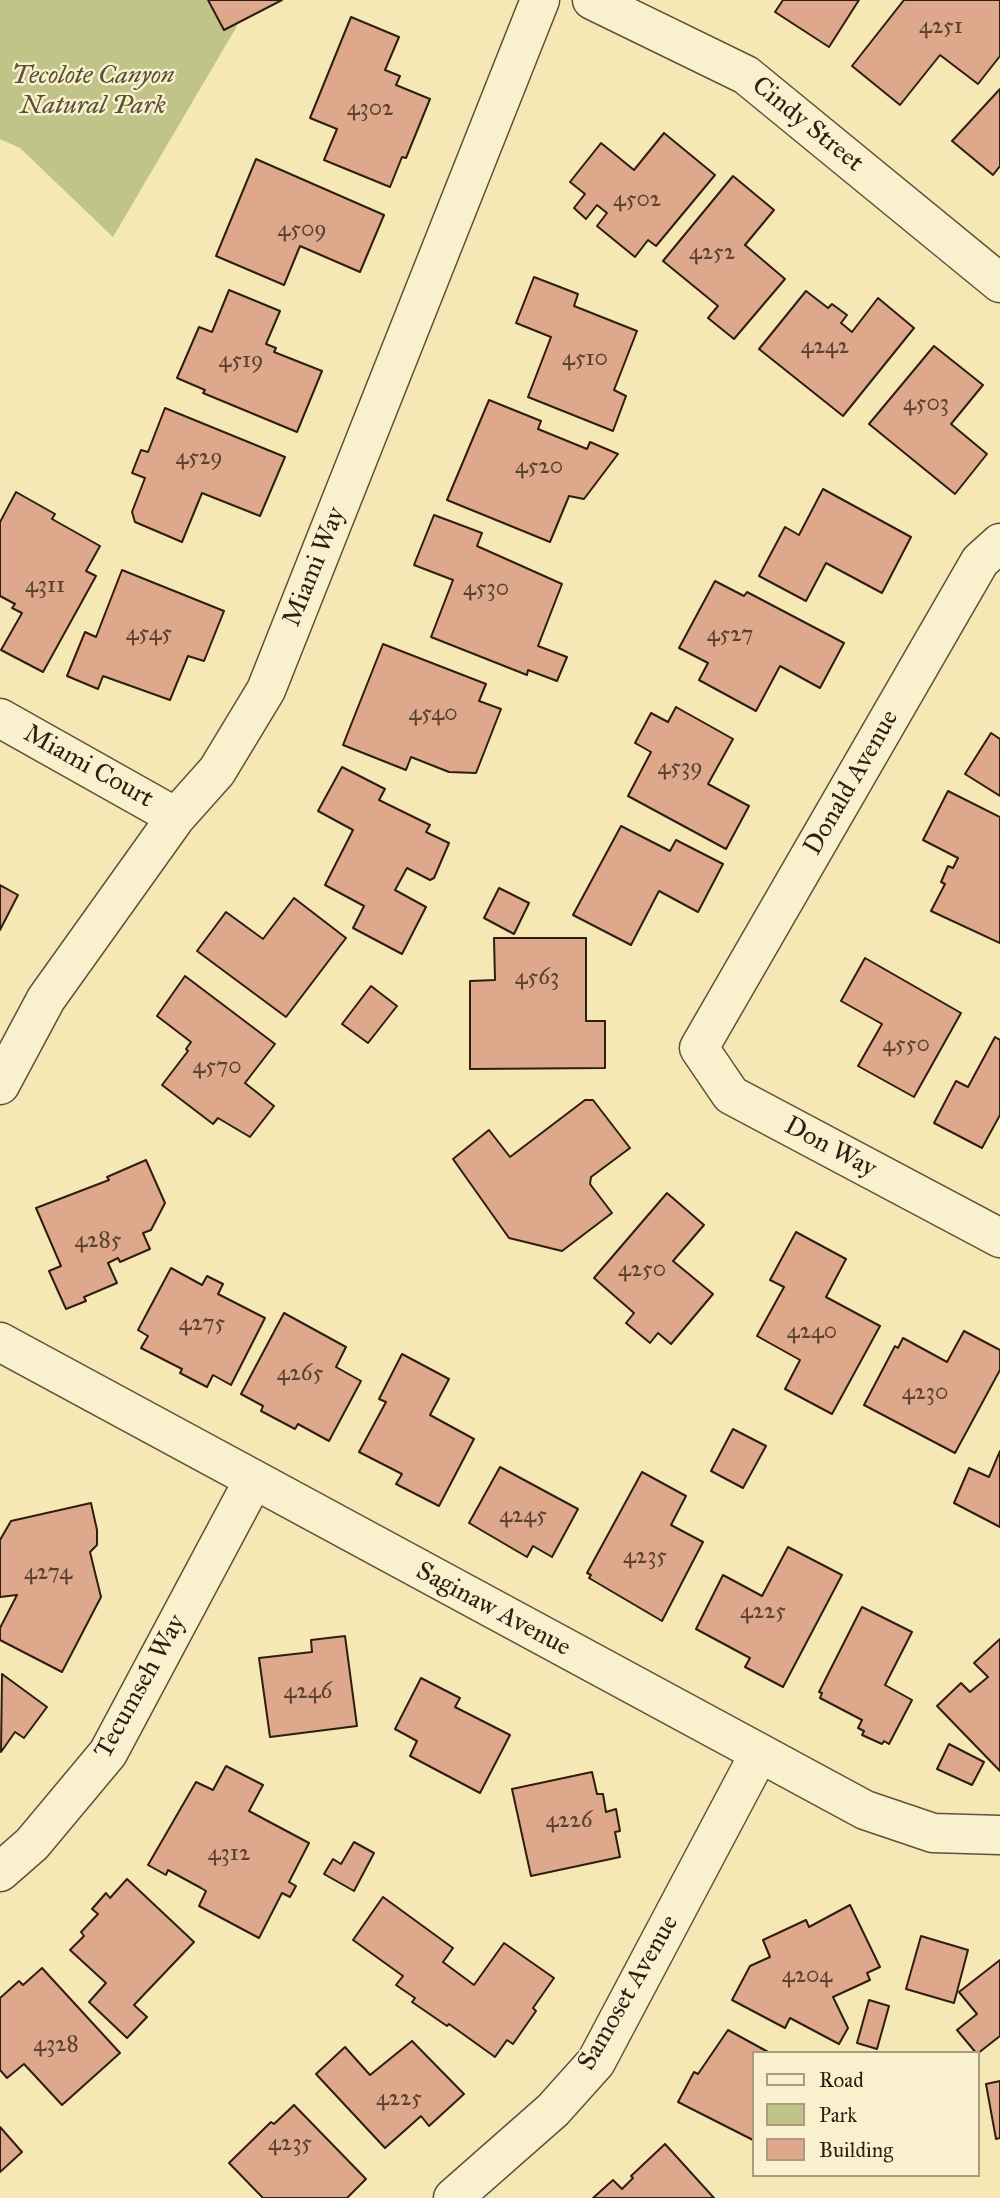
<!DOCTYPE html>
<style>
body{margin:0}
#map{position:relative;width:1000px;height:2198px;overflow:hidden;background:#f6e8b4;font-family:"IM FELL Great Primer",serif}
canvas{display:block}
.legend{position:absolute;left:752px;top:2051px;width:228px;height:126px;box-sizing:border-box;background:#f9f0ce;border:2px solid #a89c82;margin:0;padding:9px 12px;list-style:none;font-size:21px;color:#2e1d10}
.legend li{display:flex;align-items:center;gap:14px;height:35px}
.legend b{width:35px;border:2px solid #a89c82}
</style>
<div id="map">
<canvas width="1000" height="2198"></canvas>
<ul class="legend">
<li><b style="height:9px;background:#f9f0ce"></b>Road</li>
<li><b style="height:19px;background:#c1c489"></b>Park</li>
<li><b style="height:19px;background:#dea88d"></b>Building</li>
</ul>
</div>
<script>
const c = document.querySelector('canvas').getContext('2d');
c.lineJoin = 'round';
function fill(path, color) {
  c.fillStyle = color;
  c.fill(path, 'evenodd');
}
function toPath(rows) {
  const path = new Path2D();
  for (const r of rows) {
    path.moveTo(r[0], r[1]);
    for (let i = 2; i < r.length; i += 2) path.lineTo(r[i], r[i + 1]);
  }
  return path;
}
function strokePath(path, color, width, dash) {
  c.strokeStyle = color;
  c.lineWidth = width;
  c.lineCap = dash ? 'butt' : 'round';
  c.setLineDash(dash || []);
  c.stroke(path);
}
function drawText(font, color, halo, rows, align = 'center') {
  c.font = font + ' "IM FELL Great Primer",serif';
  c.lineWidth = 5;
  c.setLineDash([]);
  c.textBaseline = 'middle';
  c.strokeStyle = halo;
  c.fillStyle = color;
  for (const [text, x, y, turn = 0] of rows) {
    c.save();
    c.translate(x, y);
    c.rotate((+turn || 0) * Math.PI / 180);
    c.textAlign = isNaN(turn) ? turn : align;
    if (halo) c.strokeText(text, 0, 0);
    c.fillText(text, 0, 0);
    c.restore();
  }
}
fill(toPath([
 [0,0,225,0,237,26,113,237,20,148,0,139]
]), '#c1c489');
const building = toPath([
 [208,0,282,0,224,30,208,0],
 [783,0,859,0,829,47,775,12,783,0],
 [904,0,1000,0,1000,56,978,84,940,55,900,105,852,66,904,0],
 [351,17,399,37,385,70,400,76,396,85,430,99,406,158,402,157,390,187,324,160,337,129,310,118,351,17],
 [1000,89,1000,166,993,175,952,141,1000,89],
 [664,133,715,175,656,246,648,240,635,257,597,226,607,213,597,205,586,219,574,208,585,194,570,182,601,143,634,170,664,133],
 [256,159,384,215,360,272,300,246,284,285,216,256,256,159],
 [733,176,774,210,745,245,785,279,734,339,708,318,718,306,663,261,733,176],
 [534,277,578,294,574,306,637,331,614,390,626,396,613,431,528,397,551,337,516,323,534,277],
 [229,290,280,311,266,344,276,348,274,352,322,371,297,432,203,393,205,390,177,378,199,327,212,332,229,290],
 [806,291,828,308,832,304,847,315,841,323,852,332,878,298,914,328,843,416,759,349,806,291],
 [934,346,983,385,951,424,987,454,955,494,869,424,934,346],
 [489,400,541,421,538,429,587,449,590,442,618,454,584,499,569,496,550,542,447,500,489,400],
 [165,408,285,457,260,516,202,493,182,542,135,522,132,512,145,478,132,473,141,450,148,452,165,408],
 [823,489,911,537,882,593,826,563,806,601,759,576,785,527,799,535,823,489],
 [16,492,55,514,52,519,100,546,86,571,96,576,43,672,1,650,22,613,12,608,15,604,0,596,0,522,16,492],
 [434,515,482,533,477,546,562,584,538,646,567,657,557,681,528,670,527,675,431,637,453,580,414,565,434,515],
 [122,570,224,611,204,661,188,656,170,700,103,676,98,689,67,676,85,632,96,637,122,570],
 [715,581,744,596,747,592,844,643,820,688,780,666,756,711,699,680,708,663,679,648,715,581],
 [383,644,486,684,479,701,501,709,476,773,449,772,411,757,406,770,343,745,383,644],
 [676,707,733,739,708,784,749,806,726,849,628,796,651,752,635,743,651,713,668,722,676,707],
 [991,733,1000,739,1000,796,965,774,991,733],
 [342,767,385,789,379,800,430,825,426,832,449,843,434,878,430,880,407,868,395,890,426,907,402,954,353,928,364,906,325,885,353,830,318,811,342,767],
 [948,791,1000,817,1000,943,931,911,945,884,941,882,948,866,953,868,958,858,923,840,948,791],
 [621,826,670,851,676,840,723,864,698,912,659,891,631,945,573,915,621,826],
 [0,885,18,895,0,930,0,885],
 [499,888,529,903,514,934,484,918,499,888],
 [294,898,346,938,286,1017,197,951,226,912,263,939,294,898],
 [494,938,586,938,586,1021,605,1021,605,1068,470,1069,470,981,495,980,494,938],
 [865,958,961,1013,914,1097,858,1066,882,1024,841,1001,865,958],
 [185,976,275,1044,245,1083,274,1106,250,1137,218,1118,213,1124,162,1085,188,1051,186,1049,191,1042,157,1016,185,976],
 [371,986,397,1006,368,1043,342,1024,371,986],
 [995,1037,1000,1040,1000,1115,982,1148,934,1123,956,1081,968,1087,995,1037],
 [585,1100,593,1100,630,1148,591,1177,590,1184,612,1213,562,1251,509,1238,453,1159,489,1130,510,1157,585,1100],
 [146,1160,165,1203,151,1230,143,1233,150,1249,120,1262,118,1258,108,1263,117,1283,84,1297,86,1301,66,1309,49,1271,61,1266,36,1208,109,1180,107,1177,146,1160],
 [667,1193,704,1225,673,1261,713,1294,671,1344,658,1333,650,1343,626,1323,634,1313,594,1278,667,1193],
 [796,1232,846,1259,826,1297,880,1326,832,1414,785,1389,800,1360,757,1336,784,1287,770,1280,796,1232],
 [171,1268,202,1285,207,1276,223,1284,218,1294,265,1318,231,1385,213,1375,207,1387,180,1373,182,1369,141,1348,148,1336,138,1330,171,1268],
 [284,1313,346,1347,336,1367,361,1381,329,1441,298,1424,295,1429,261,1411,263,1406,241,1394,284,1313],
 [964,1331,1000,1350,1000,1370,955,1453,864,1405,895,1346,898,1348,903,1338,947,1362,964,1331],
 [402,1354,449,1379,430,1415,474,1439,439,1506,396,1484,402,1474,359,1452,386,1402,379,1399,402,1354],
 [733,1429,766,1446,743,1488,711,1471,733,1429],
 [1000,1451,1000,1527,954,1503,969,1468,989,1477,1000,1451],
 [500,1467,578,1509,552,1557,533,1546,527,1557,469,1523,500,1467],
 [642,1472,686,1496,671,1525,703,1542,662,1621,589,1578,591,1575,587,1573,642,1472],
 [91,1503,97,1530,97,1545,90,1552,101,1597,62,1672,0,1640,0,1628,17,1595,0,1597,0,1540,11,1521,91,1503],
 [788,1547,842,1575,783,1687,745,1667,750,1658,696,1629,723,1575,762,1596,788,1547],
 [862,1607,912,1632,885,1685,912,1700,889,1744,884,1741,882,1744,862,1735,864,1731,858,1728,862,1720,820,1698,822,1693,819,1692,862,1607],
 [345,1636,357,1726,270,1737,259,1658,312,1652,311,1640,345,1636],
 [1000,1639,1000,1771,937,1706,961,1683,970,1692,988,1677,974,1663,1000,1639],
 [2,1674,47,1707,24,1738,15,1732,1,1752,2,1674],
 [421,1678,460,1698,455,1707,510,1735,480,1793,410,1756,417,1741,395,1729,421,1678],
 [949,1744,984,1762,972,1785,937,1769,949,1744],
 [226,1766,263,1785,249,1811,309,1843,289,1882,296,1886,290,1897,282,1893,259,1938,199,1906,206,1891,201,1888,168,1870,166,1875,148,1865,196,1782,213,1790,226,1766],
 [592,1772,597,1794,603,1794,606,1812,616,1809,620,1831,615,1832,620,1857,531,1876,512,1789,592,1772],
 [354,1842,374,1853,354,1891,324,1874,333,1859,341,1864,354,1842],
 [127,1879,194,1942,134,2005,147,2017,127,2038,89,2002,106,1983,70,1950,84,1936,81,1932,98,1914,92,1909,106,1893,110,1898,127,1879],
 [383,1897,453,1948,443,1962,474,1985,504,1943,554,1978,533,2008,536,2011,513,2044,507,2040,495,2057,449,2024,447,2026,412,2002,415,1998,396,1985,403,1976,353,1940,383,1897],
 [850,1905,880,1967,867,1973,870,1980,833,1997,848,2028,839,2044,790,2018,785,2028,732,2000,750,1966,770,1957,763,1940,806,1920,809,1927,850,1905],
 [921,1936,968,1950,954,2003,906,1989,921,1936],
 [1000,1960,1000,2036,977,2054,957,2030,977,2014,959,1992,1000,1960],
 [42,1968,120,2053,62,2105,24,2064,7,2078,0,2070,0,1998,19,1981,23,1985,42,1968],
 [869,2000,889,2006,877,2049,857,2043,869,2000],
 [728,2030,770,2053,753,2053,753,2140,678,2102,694,2072,698,2074,728,2030],
 [412,2041,464,2094,429,2126,421,2116,385,2148,316,2074,345,2047,370,2075,412,2041],
 [1000,2081,1000,2138,996,2139,986,2084,1000,2081],
 [294,2105,366,2179,347,2198,263,2198,229,2163,271,2122,274,2124,294,2105],
 [0,2127,22,2152,0,2172,0,2127],
 [665,2144,714,2198,593,2198,613,2180,622,2189,633,2178,631,2176,665,2144]
]);
fill(building, '#dea88d');
strokePath(building, '#2e1d10', 2);
const street = toPath([
 [592,0,746,75,1000,283],
 [1000,543,980,561,699,1048,731,1095,1000,1238],
 [0,718,176,817],
 [0,1085,46,999,176,817,217,771,266,690,540,0],
 [0,1342,865,1810,933,1833,1000,1835],
 [0,1872,32,1844,108,1753,253,1481],
 [453,2198,553,2110,596,2062,759,1754]
]);
strokePath(street, '#605039', 41);
strokePath(street, '#f9f0ce', 38);
drawText('23px', '#5a402f', null, [
 ["4251",941,27],
 ["4302",370,109],
 ["4502",637,200],
 ["4509",302,230],
 ["4252",712,253],
 ["4242",825,347],
 ["4510",585,359],
 ["4519",241,361],
 ["4503",926,404],
 ["4529",199,458],
 ["4520",539,467],
 ["4311",45,586],
 ["4530",486,589],
 ["4545",149,634],
 ["4527",730,635],
 ["4540",433,714],
 ["4539",680,768],
 ["4563",537,978],
 ["4550",906,1045],
 ["4570",217,1067],
 ["4285",98,1241],
 ["4250",642,1270],
 ["4275",202,1324],
 ["4240",812,1332],
 ["4265",300,1374],
 ["4230",925,1393],
 ["4245",523,1516],
 ["4235",645,1557],
 ["4274",48,1573],
 ["4225",763,1612],
 ["4246",308,1692],
 ["4226",569,1821],
 ["4312",229,1854],
 ["4204",807,1976],
 ["4328",56,2045],
 ["4225",399,2099],
 ["4235",290,2144]
]);
drawText('italic 26px', '#5a4f34', '#f9f0ce', [
 ["Tecolote Canyon",93,77],
 ["Natural Park",93,107]
]);
drawText('26px', '#2e1d10', '#f9f0ce', [
 ["Cindy Street",807,125,39],
 ["Miami Way",315,567,-68],
 ["Miami Court",88,767,29],
 ["Donald Avenue",852,783,-60],
 ["Don Way",830,1148,28],
 ["Saginaw Avenue",493,1610,28],
 ["Tecumseh Way",141,1687,-61],
 ["Samoset Avenue",629,1993,-60]
]);
</script>
